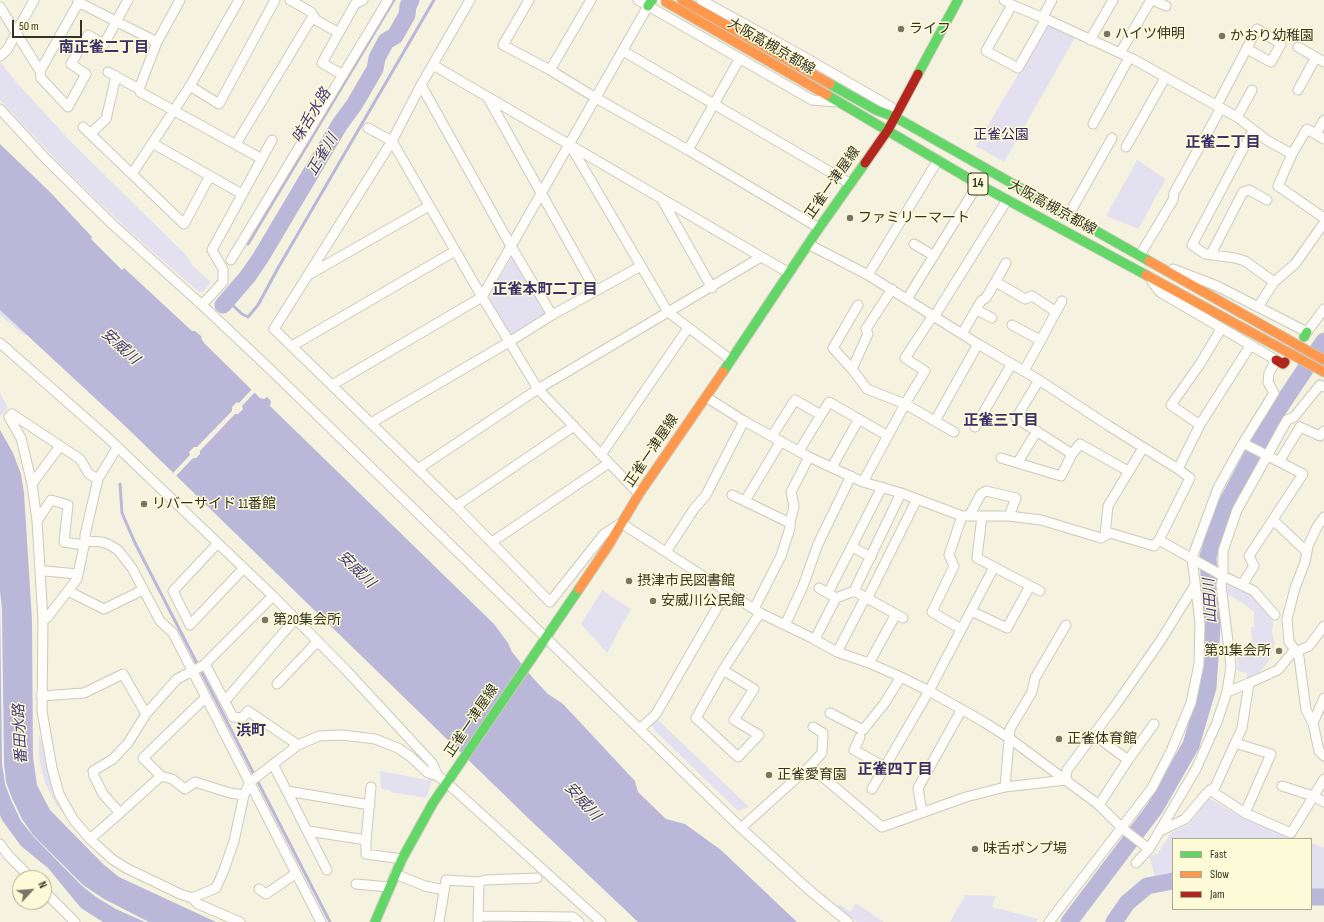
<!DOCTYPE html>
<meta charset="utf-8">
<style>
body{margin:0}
#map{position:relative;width:1324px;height:922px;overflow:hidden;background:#f5f3df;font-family:"Sofia Sans Condensed",sans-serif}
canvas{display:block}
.legend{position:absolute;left:1172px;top:838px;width:140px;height:72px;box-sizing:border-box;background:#fdfbd7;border:1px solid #acab8f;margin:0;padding:5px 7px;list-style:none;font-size:12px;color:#333224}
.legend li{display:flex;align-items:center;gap:8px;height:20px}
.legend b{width:20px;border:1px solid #acab8f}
.north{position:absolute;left:12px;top:870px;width:40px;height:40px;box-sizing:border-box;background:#fdfbd7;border:1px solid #acab8f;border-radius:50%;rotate:64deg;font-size:11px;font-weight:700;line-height:16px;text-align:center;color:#333224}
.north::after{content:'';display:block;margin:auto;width:14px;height:18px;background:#777665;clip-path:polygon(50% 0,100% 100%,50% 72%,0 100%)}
.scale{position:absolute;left:12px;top:20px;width:70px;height:18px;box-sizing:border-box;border:2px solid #333224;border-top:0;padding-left:5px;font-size:12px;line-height:14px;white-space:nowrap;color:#333224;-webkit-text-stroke:3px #fdfbd7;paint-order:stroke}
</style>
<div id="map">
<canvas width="1324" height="922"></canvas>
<ul class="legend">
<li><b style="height:5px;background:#63d668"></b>Fast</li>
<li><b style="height:5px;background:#ff974d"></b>Slow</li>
<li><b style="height:5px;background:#b3261e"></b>Jam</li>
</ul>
<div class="north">N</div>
<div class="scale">50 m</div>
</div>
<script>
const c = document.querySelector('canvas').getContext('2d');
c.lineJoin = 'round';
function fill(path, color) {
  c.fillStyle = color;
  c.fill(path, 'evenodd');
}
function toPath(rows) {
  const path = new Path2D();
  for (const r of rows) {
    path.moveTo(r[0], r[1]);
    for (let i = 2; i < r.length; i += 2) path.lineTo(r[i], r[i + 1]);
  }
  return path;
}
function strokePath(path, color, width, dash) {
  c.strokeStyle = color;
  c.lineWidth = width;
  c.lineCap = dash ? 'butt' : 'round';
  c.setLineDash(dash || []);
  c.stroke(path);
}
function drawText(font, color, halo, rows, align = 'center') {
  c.font = font + ' "Sofia Sans Condensed","Noto Sans JP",sans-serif';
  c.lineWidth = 3;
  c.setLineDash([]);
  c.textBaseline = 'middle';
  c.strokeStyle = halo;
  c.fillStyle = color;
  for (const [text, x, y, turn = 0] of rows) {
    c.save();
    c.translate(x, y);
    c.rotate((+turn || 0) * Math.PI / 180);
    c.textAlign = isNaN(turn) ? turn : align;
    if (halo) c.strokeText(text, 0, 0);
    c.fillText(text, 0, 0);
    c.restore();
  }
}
fill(toPath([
 [1048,23,1076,36,1004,162,976,146],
 [0,62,18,84,72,143,185,254,193,266,211,282,203,292,199,292,129,231,60,164,0,100],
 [1137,160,1166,179,1138,229,1106,216],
 [512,257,515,257,548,314,514,336,510,335,490,300,490,294],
 [0,310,27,335,24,335,0,315],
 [0,393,8,408,1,416,0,415],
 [1228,584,1236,586,1256,598,1274,615,1272,633,1275,643,1269,661,1258,674,1246,681,1247,673,1237,671,1238,664,1237,657,1241,655,1252,640,1251,627,1254,627,1254,612,1243,603,1231,596,1226,596,1226,591],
 [602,590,631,609,607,653,581,624],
 [657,719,749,807,738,811,654,730,652,724],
 [39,733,56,793,71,821,57,806,45,783,39,757],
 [380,771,427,780,428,778,433,780,430,784,429,791,426,798,390,792,390,790,381,789],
 [1209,798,1241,817,1299,839,1173,839,1173,878,1157,882,1149,857,1158,853,1171,833,1189,824],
 [1311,843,1324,848,1324,894,1311,895],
 [965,895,996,896,992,907,1039,919,1036,922,950,922],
 [856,903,884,922,857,922,836,907,840,904,850,912]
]), '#e3e1f0');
fill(toPath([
 [0,144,51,193,92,237,91,239,122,270,124,268,192,331,195,331,202,337,201,338,205,344,260,398,264,399,267,397,271,401,270,406,494,624,508,643,512,652,533,678,548,694,563,704,635,781,638,792,666,819,685,824,721,850,797,922,638,922,527,817,124,425,0,310],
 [0,430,13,453,21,474,24,493,32,620,33,757,37,785,50,810,103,864,119,877,216,922,149,922,104,899,83,885,33,835,22,819,12,798,6,782,4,763,2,609,0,591],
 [0,603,2,764,5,784,11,800,21,821,33,836,81,885,96,897,116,909,145,922,103,922,81,908,48,868,21,846,2,820,0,815]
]), '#bab7d9');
fill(toPath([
 [253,388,256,391,242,406,243,409,238,414,235,414,200,451,200,454,196,458,193,458,175,477,172,474,190,455,189,452,194,447,197,447,232,411,232,407,237,402,239,403]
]), '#f5f3df');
strokePath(toPath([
 [248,244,394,0],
 [227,300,242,314,248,317,258,305,278,268,434,0],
 [120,484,122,513,135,543,330,922]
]), '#bab7d9', 3);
strokePath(toPath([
 [223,305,248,276,261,257,340,124,354,105,375,69,377,58,386,41,395,36,407,15,408,6,411,0],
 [1311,897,1324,897],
 [1069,922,1155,808,1191,745,1208,687,1212,627,1208,557,1221,514,1270,422,1324,341],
 [1114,922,1127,903,1147,886,1173,881]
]), '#bab7d9', 17);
const street = toPath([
 [290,0,311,12,316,20,339,33],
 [470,0,421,85,392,141,274,329,456,506,550,602,604,534,621,523,760,613,812,638,837,652,869,663,901,677,929,691,984,722,1009,738,1099,805,1122,828,1149,849],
 [529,0,503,45,550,70,596,98,688,150,819,228],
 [638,0,812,100,836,102],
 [701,0,799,54,891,107,895,117],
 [1004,0,1012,5,1046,19,1133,59,1237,117,1268,141,1292,154],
 [1153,0,1166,6],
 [78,2,157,42],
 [1012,5,986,51,1018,68,1046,19],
 [0,7,40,71,41,78,68,107,86,74,71,64,88,35,104,44,128,0],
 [1042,18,1052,0],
 [1090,40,1113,0],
 [1298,47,1324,62],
 [623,51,849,183],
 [1120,53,1151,0],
 [0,56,7,50,34,0],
 [433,65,789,273],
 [550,70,591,0],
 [40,71,80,0],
 [108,72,139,89,140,92,262,159],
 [343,75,322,63,355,4,363,0],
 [421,85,511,246,552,315],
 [190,86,219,104,275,0],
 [139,89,157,42,180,0],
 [1298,90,1316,57],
 [488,98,596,291],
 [1217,105,1257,29,1281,44,1271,62,1247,49],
 [0,109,45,158,112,224,202,305,272,371,741,828,808,889,848,922],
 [1237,117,1252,90],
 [1093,124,1129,58],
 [83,127,184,224,210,176],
 [368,128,392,141,482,297,538,389,639,494],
 [1253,130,1192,245,1205,254,1235,258,1245,261,1274,282],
 [90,134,106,119,116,76],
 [1316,134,1324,120],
 [1324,139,1307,129,1292,154,1278,186,1324,218],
 [152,143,242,194],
 [236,144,313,16],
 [570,145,668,312,731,360],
 [1126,147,1165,78],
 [688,150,740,58],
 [132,174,190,86,239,0],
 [661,198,712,288],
 [1068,216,1112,138],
 [808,244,868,275,978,344,1039,380,1109,426,1178,469],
 [914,244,934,256],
 [1211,254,1243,192,1249,190,1267,200],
 [1140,255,1173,200,1174,193,1221,108],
 [231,260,388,0],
 [1173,269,1217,286,1307,332,1324,309],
 [310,274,429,206],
 [868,275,938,160],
 [996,282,1025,299,1032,296,1055,311],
 [907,299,978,184],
 [202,305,223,282,223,269,212,250,272,140],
 [858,305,833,348,852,369,867,389,905,404,954,432],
 [1258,307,1274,282,1295,264,1324,223],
 [977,310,992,318],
 [1012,325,1040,340],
 [962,334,981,301,986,298,1006,263],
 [0,343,107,437,273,596,346,670,432,763,438,776,447,783,601,922],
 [292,346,455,251],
 [852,369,868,334,866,329,892,289],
 [1024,371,1062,301],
 [332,385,482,297,648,6],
 [706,397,744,421,809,457,863,482,901,493,962,516,1009,516,1041,520,1101,538,1110,533,1154,546,1159,540,1190,478,1178,469,1201,423,1250,346],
 [935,421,978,344],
 [371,423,509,342,552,315,641,266],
 [1200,425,1171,405,1200,364,1221,329],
 [975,427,1011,365],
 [772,436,795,400,821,415],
 [117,448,98,479,85,535,85,541,77,579,47,618,43,620,42,711,52,768,59,794,73,819,90,839,112,859,126,868,180,894,192,898,216,888,224,870,234,841,244,795,250,782,298,745,319,736,342,735,375,739,398,748,411,757,428,773,438,776],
 [799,451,829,402,888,436],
 [1072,454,1080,444,1128,471],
 [601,455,688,328],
 [1001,458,1061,476,1072,454,1016,418,1039,380],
 [1018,462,1037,431],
 [1279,462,1300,427,1320,436,1324,431],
 [832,467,859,419],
 [418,469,538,389,761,257],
 [863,482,905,404,925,371,905,358,930,320,934,317,1007,200],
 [32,484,60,446],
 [732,495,790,523],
 [745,501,781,441],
 [456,506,574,426],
 [969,516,981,494,986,491,1016,498,1009,516],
 [982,516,977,558,1040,591],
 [1324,517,1317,527,1308,546,1305,562,1295,588,1287,619,1289,642,1296,651,1299,657,1306,710,1313,723,1319,751,1324,756],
 [1273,520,1307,552],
 [37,521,51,500,68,505,64,542,84,545],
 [1105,535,1108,506,1143,448],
 [1159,540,1223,576,1254,591,1275,615],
 [85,541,102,542,110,545,118,550,132,568,160,621,173,633,321,922],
 [492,542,609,463],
 [218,543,173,591,190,625,244,568],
 [852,547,871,557],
 [666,552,694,509,706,495,744,421],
 [45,571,78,574],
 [1242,585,1254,566,1249,556,1303,474,1243,443],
 [819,588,836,598,854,591,903,618],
 [68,591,104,609,143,590],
 [854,591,901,493],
 [828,593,882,487],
 [754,609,781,556,790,528,790,523,794,506,791,492,809,457],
 [971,611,1007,628,1030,586],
 [43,620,37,521,32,484,21,438,9,417,12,414,80,459,89,474,98,479],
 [785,625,803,586,818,544,851,476],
 [961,629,932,612,954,566,949,555,962,516],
 [815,639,836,598],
 [837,652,863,602,867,599,917,499],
 [869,663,896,614],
 [205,664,233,717,242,718,248,711,298,745],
 [723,670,754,689,734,720,759,735,738,757,696,718,723,670,760,613],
 [277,684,318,641],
 [1227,692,1249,683,1278,670,1291,654,1309,646,1324,626],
 [41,696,84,693,123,674,146,714],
 [206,697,143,758,161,776,172,779,185,789,195,782,230,793,244,795],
 [225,701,295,619],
 [830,713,863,730,884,704,901,677],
 [1313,723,1324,698],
 [640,729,656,714,726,592],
 [1093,734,1128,760,1099,805],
 [860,737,854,750,885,767],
 [1235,743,1271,754,1245,813],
 [1128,760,1154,724],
 [273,764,327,870],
 [810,766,822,753,823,733,813,727],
 [1066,780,1067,770,1115,706,1161,640,1195,585],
 [1282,786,1313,796,1324,802],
 [371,787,366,840,366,854,402,859],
 [1005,787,1010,729,1032,692,1035,678,1066,625],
 [872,789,929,691,994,567],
 [1210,790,1245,813,1291,833,1324,779],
 [287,791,370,805],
 [921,806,918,788,962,709],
 [120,813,161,776],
 [741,828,810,766,882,827,966,797,1005,787,1066,780],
 [308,831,366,840],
 [1160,831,1185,819,1206,794,1215,787,1242,728,1249,683],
 [90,839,120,813,103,794,94,776,93,771,113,759,128,743,146,714,177,679,204,665,273,596],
 [0,844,8,855,31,878],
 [1136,863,1149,849,1196,769,1217,722,1227,692,1231,666,1221,585,1223,576,1223,551,1237,510,1287,420,1294,417,1320,385,1324,387],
 [395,874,425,886,444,890],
 [356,884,389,887],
 [259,889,266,894,295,874],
 [44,891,75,922],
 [192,898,198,904,240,922],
 [478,916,573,917,579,922],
 [478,921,479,882],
 [439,922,446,880,479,882,485,880,537,878],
 [1049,922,1152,788,1171,751,1191,703,1199,664,1200,623,1192,558,1218,488,1243,443,1274,393,1268,382,1269,373,1276,360,1160,292,1152,282]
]);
const fast = toPath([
 [648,6,652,0],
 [918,74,958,0],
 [830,84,876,110,895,117,1149,261],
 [827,95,978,184,1146,275],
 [1304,337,1307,332],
 [723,372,819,228,865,163],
 [375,922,402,859,433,803,579,589]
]);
const slow = toPath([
 [682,0,830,84],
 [666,2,827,95],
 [1149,261,1324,360],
 [1146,275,1324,372],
 [579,589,608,546,639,494,723,372]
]);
const jam = toPath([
 [865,163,888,130,918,74],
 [1276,360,1283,364,1285,362]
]);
strokePath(street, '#cbcabb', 11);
strokePath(fast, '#cbcabb', 11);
strokePath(slow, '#cbcabb', 11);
strokePath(jam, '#cbcabb', 11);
strokePath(street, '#fefdfa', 9);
strokePath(fast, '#63d668', 9);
strokePath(slow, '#ff974d', 9);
strokePath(jam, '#b3261e', 9);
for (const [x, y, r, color] of [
 [901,29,4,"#777665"],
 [1107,34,4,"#777665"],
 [1222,36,4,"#777665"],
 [850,218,4,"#777665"],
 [144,504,4,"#777665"],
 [629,581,4,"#777665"],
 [653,601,4,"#777665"],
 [265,620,4,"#777665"],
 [1279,651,4,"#777665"],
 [1059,739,4,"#777665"],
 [769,775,4,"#777665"],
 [975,849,4,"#777665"]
]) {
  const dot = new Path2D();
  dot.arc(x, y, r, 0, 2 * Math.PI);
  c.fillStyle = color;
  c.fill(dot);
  strokePath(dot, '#fdfbd7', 1.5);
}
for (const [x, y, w] of [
 [978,184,20]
]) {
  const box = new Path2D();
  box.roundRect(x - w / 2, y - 11, w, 22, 3);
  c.fillStyle = '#fdfbd7';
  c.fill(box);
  strokePath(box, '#333224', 1);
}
drawText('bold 13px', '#333224', null, [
 ["14",978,184]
]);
drawText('14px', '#333224', '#fdfbd7', [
 ["ライフ",909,29],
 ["ハイツ伸明",1115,34],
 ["かおり幼稚園",1230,36],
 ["ファミリーマート",858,218],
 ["リバーサイド 11番館",152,504],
 ["摂津市民図書館",637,581],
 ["安威川公民館",661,601],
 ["第20集会所",273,620],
 ["第31集会所",1271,651,"right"],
 ["正雀体育館",1067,739],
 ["正雀愛育園",777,775],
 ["味舌ポンプ場",983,849]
], 'left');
drawText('14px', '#333224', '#fdfbd7', [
 ["大阪高槻京都線",771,47,30],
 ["正雀一津屋線",833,183,-55],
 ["大阪高槻京都線",1052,208,29],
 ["正雀一津屋線",652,451,-56],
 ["正雀一津屋線",472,721,-56]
]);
drawText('14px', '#302265', '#fdfbd7', [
 ["正雀公園",1001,135]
]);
drawText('bold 15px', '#39306c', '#fdfbd7', [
 ["南正雀二丁目",104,48],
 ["正雀二丁目",1223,143],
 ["正雀本町二丁目",545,290],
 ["正雀三丁目",1001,421],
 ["浜町",251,731],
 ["正雀四丁目",895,770]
]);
drawText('italic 15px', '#43387d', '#fdfbd7', [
 ["味舌水路",312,116,-59],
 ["正雀川",323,155,-59],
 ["安威川",120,347,42],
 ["安威川",356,570,44],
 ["山田川",1211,601,-93],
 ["番田水路",21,734,-93],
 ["安威川",582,802,48]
]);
</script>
